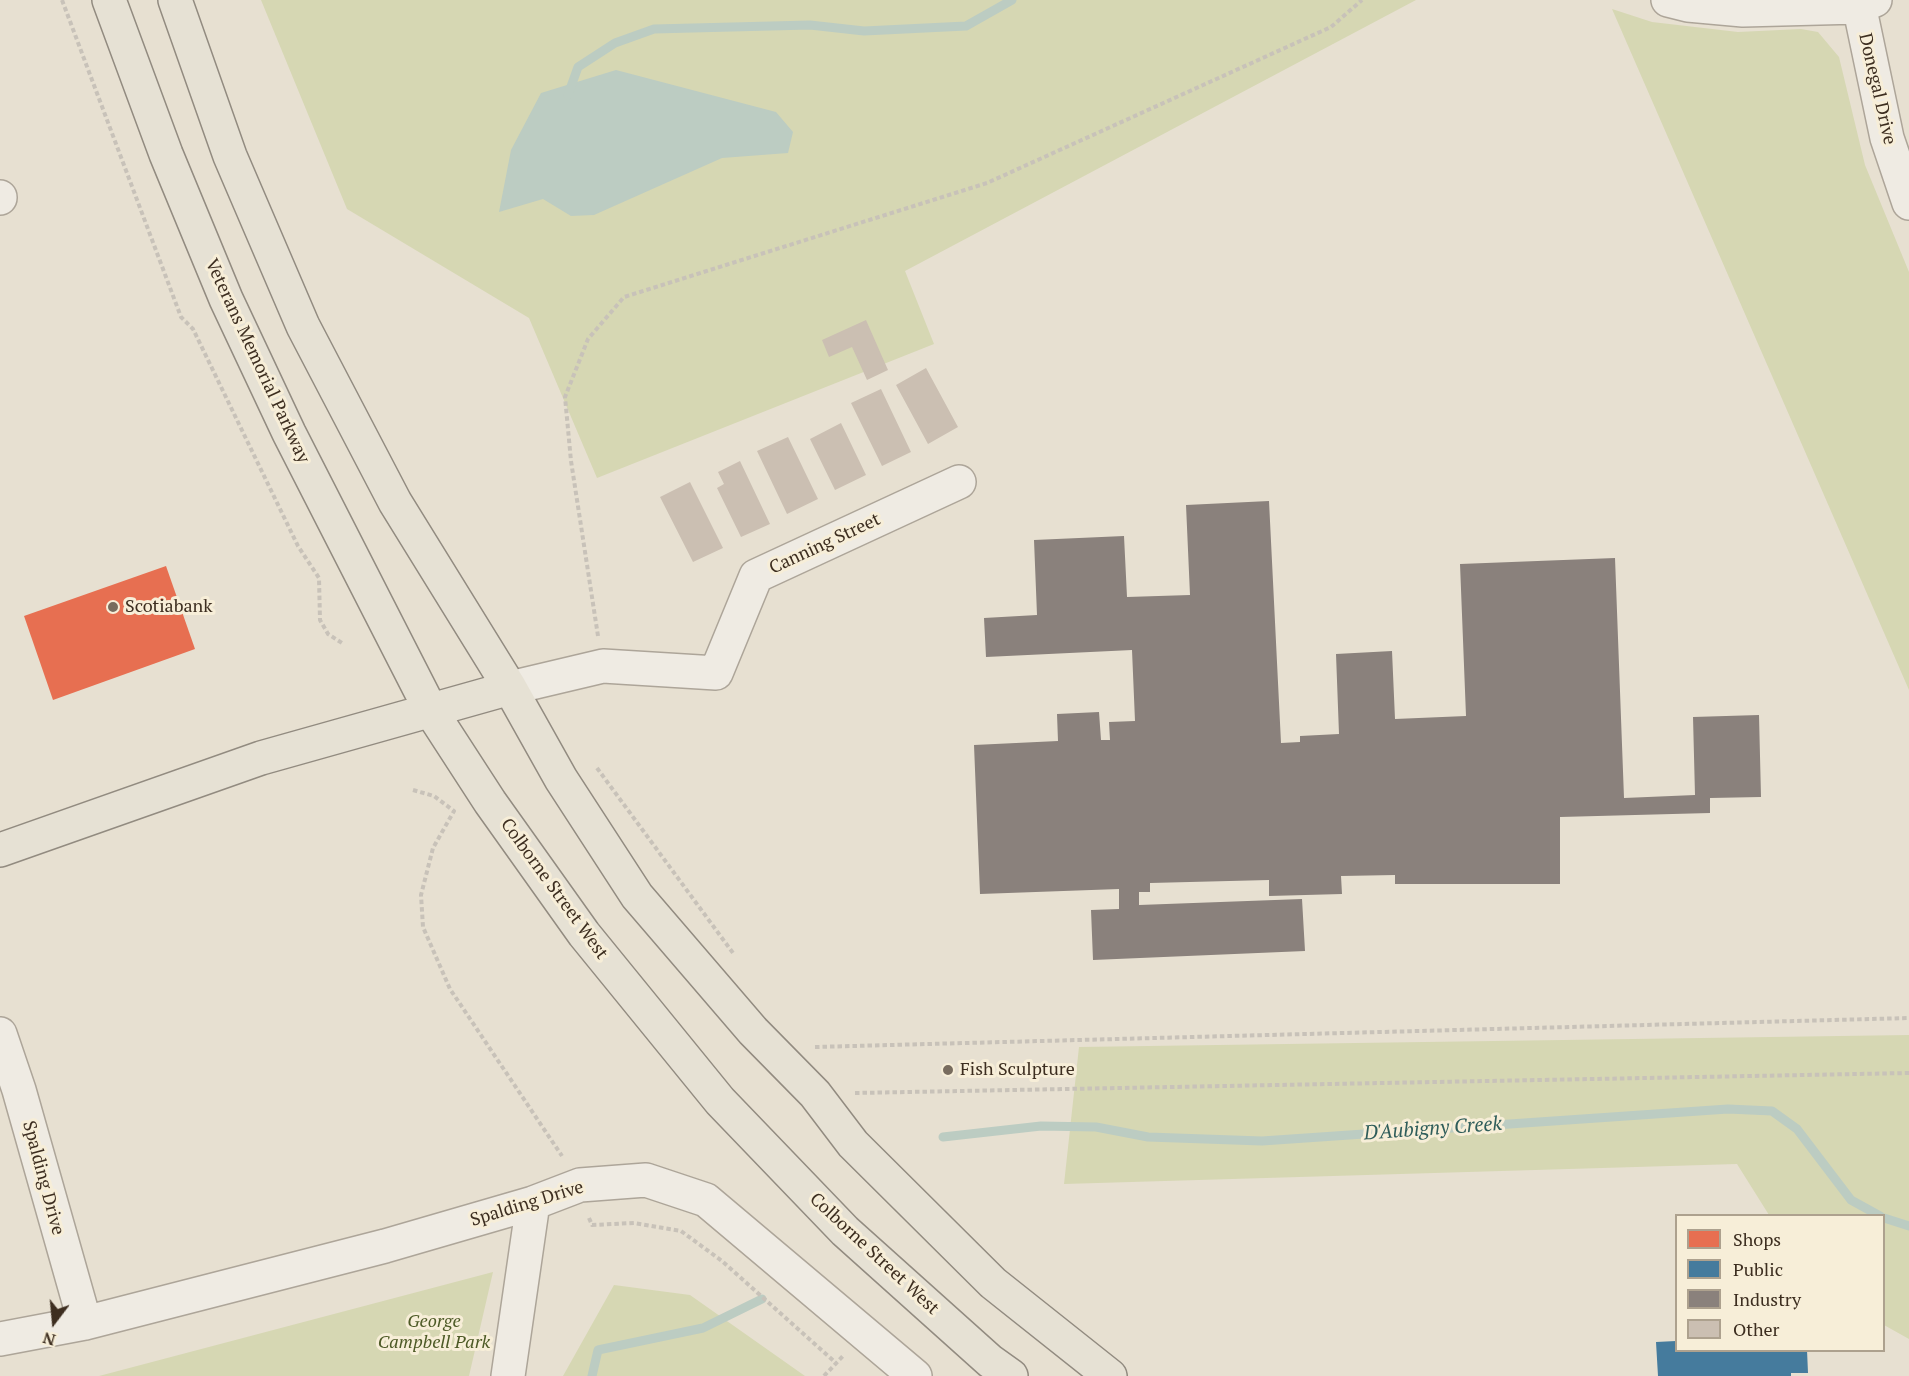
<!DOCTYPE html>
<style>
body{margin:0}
#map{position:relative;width:1909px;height:1376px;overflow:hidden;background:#e7e0d1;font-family:"PT Serif",serif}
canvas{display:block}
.legend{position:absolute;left:1675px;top:1214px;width:210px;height:138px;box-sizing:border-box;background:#f7eed8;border:2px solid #ada18e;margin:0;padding:8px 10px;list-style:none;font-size:18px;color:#3d2e20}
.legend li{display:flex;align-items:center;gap:12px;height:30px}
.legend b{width:30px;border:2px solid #ada18e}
.north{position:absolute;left:24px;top:1292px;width:60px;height:60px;-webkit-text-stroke:4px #f7eed8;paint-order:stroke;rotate:196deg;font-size:16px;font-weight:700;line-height:24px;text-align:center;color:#3d2e20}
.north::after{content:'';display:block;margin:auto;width:21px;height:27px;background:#3d2e20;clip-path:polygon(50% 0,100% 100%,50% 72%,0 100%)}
</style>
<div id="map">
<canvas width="1909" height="1376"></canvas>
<ul class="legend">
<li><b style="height:16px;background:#e76f51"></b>Shops</li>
<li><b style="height:16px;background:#457b9d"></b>Public</li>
<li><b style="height:16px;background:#8a817c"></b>Industry</li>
<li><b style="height:16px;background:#cbbfb2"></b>Other</li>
</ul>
<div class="north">N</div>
</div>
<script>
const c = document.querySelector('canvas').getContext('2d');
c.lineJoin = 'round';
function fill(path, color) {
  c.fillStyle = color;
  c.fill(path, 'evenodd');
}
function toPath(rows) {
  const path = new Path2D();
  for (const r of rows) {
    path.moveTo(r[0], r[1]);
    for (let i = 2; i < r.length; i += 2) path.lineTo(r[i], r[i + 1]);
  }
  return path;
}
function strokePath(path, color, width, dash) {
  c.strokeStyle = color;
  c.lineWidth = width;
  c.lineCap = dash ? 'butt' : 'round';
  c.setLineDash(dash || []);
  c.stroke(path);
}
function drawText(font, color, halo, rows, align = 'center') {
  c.font = font + ' "PT Serif",serif';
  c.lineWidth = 6;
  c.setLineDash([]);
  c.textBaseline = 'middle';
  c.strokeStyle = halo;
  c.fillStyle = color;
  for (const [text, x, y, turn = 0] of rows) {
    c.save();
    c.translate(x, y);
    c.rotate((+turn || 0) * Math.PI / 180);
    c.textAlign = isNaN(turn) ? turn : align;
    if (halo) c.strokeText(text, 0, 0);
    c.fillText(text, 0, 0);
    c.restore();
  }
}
fill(toPath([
 [261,0,1416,0,905,271,934,344,597,478,529,318,347,209],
 [1612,9,1652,22,1738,32,1801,29,1818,32,1839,57,1865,165,1909,272,1909,690],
 [1909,1035,1909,1339,1884,1325,1884,1216,1769,1215,1737,1164,1064,1184,1079,1047],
 [493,1272,469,1376,99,1376],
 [614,1285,690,1295,805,1376,563,1376]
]), '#d6d7b3');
fill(toPath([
 [616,70,776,112,793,132,788,153,722,158,594,215,571,216,543,199,499,212,511,150,541,93]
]), '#bcccc2');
fill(toPath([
 [166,566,195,649,53,700,24,616]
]), '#e76f51');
fill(toPath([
 [1676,1341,1676,1350,1807,1350,1808,1373,1791,1373,1791,1376,1658,1376,1656,1342]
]), '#457b9d');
fill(toPath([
 [1269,501,1281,743,1300,742,1300,736,1339,734,1336,654,1392,651,1395,719,1466,716,1460,564,1615,558,1624,798,1695,795,1693,717,1759,715,1761,797,1710,798,1710,813,1560,817,1560,884,1395,884,1395,875,1341,876,1342,894,1269,896,1269,880,1150,883,1150,892,1139,892,1139,905,1302,899,1305,951,1093,960,1091,910,1119,909,1119,889,980,894,974,745,1058,741,1057,714,1099,712,1101,740,1110,740,1109,722,1135,721,1132,650,986,657,984,618,1037,615,1034,540,1124,536,1127,597,1190,595,1186,505]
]), '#8a817c');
strokePath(toPath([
 [568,95,578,67,615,43,654,29,810,25,864,31,966,26,1012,0],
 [943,1137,1041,1126,1096,1127,1148,1137,1262,1141,1728,1109,1772,1111,1797,1129,1851,1200,1880,1216],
 [1884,1218,1909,1226],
 [592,1376,598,1350,703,1328,762,1299]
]), '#bcccc2', 9);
fill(toPath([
 [866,320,888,370,867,380,852,347,829,357,822,340],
 [926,368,958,427,928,444,896,385],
 [881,389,911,452,882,466,851,403],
 [841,423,866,475,835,490,810,439],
 [788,437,818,499,787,514,757,451],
 [740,461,770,524,741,537,717,488,724,484,718,472],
 [690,482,723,548,693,562,660,497]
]), '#cbbfb2');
const minor = toPath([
 [1668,0,1688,5,1743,10,1858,7,1875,0],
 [1858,0,1887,138,1909,203],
 [0,197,0,198],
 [510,688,603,666,716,673,756,576,959,482],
 [0,1034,19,1090,85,1323],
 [0,1339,85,1323,385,1246,533,1203,580,1185,646,1180,706,1200,915,1376],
 [508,1376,533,1203]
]);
const major = toPath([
 [109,0,166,154,226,299,289,433,431,711,490,802,584,934,720,1101,845,1231,990,1361,1011,1376],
 [175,0,230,156,303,326,395,502,510,688,561,779,637,896,753,1031,815,1094,853,1144,993,1283,1110,1376],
 [0,850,261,758,510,688]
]);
strokePath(minor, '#ada599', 36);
strokePath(major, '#928b80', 36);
strokePath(toPath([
 [62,0,181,317,193,329,298,546,319,578,320,620,328,634,342,643],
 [598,636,571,461,565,397,588,339,624,297,987,183,1331,27,1362,0],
 [597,768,733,953],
 [413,790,434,796,454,811,433,848,421,895,423,927,450,989,562,1156],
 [815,1047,1909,1018],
 [855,1093,1909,1073],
 [589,1218,592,1225,634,1223,681,1231,722,1261,836,1363],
 [824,1376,843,1356]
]), '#c8c2b9', 4, [4.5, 3]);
strokePath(minor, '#efebe3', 33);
strokePath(major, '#e6e1d4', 33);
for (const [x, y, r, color] of [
 [113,607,6,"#786c5e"],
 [948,1070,6,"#786c5e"]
]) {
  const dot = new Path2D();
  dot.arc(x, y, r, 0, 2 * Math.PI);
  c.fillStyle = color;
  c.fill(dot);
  strokePath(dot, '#f7eed8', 2);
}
drawText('18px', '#3d2e20', '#f7eed8', [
 ["Donegal Drive",1877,89,77],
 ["Veterans Memorial Parkway",257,361,65],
 ["Canning Street",825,544,-25],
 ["Colborne Street West",554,889,54],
 ["Spalding Drive",43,1178,75],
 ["Spalding Drive",527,1204,-17],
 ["Colborne Street West",874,1254,43]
]);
drawText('18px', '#3d2e20', '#f7eed8', [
 ["Scotiabank",125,607],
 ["Fish Sculpture",960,1070]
], 'left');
drawText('italic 18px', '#4d5a26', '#f7eed8', [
 ["George",434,1322],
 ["Campbell Park",434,1343]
]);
drawText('italic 20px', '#2f5d5a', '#f7eed8', [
 ["D'Aubigny Creek",1433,1129,-4]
]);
</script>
